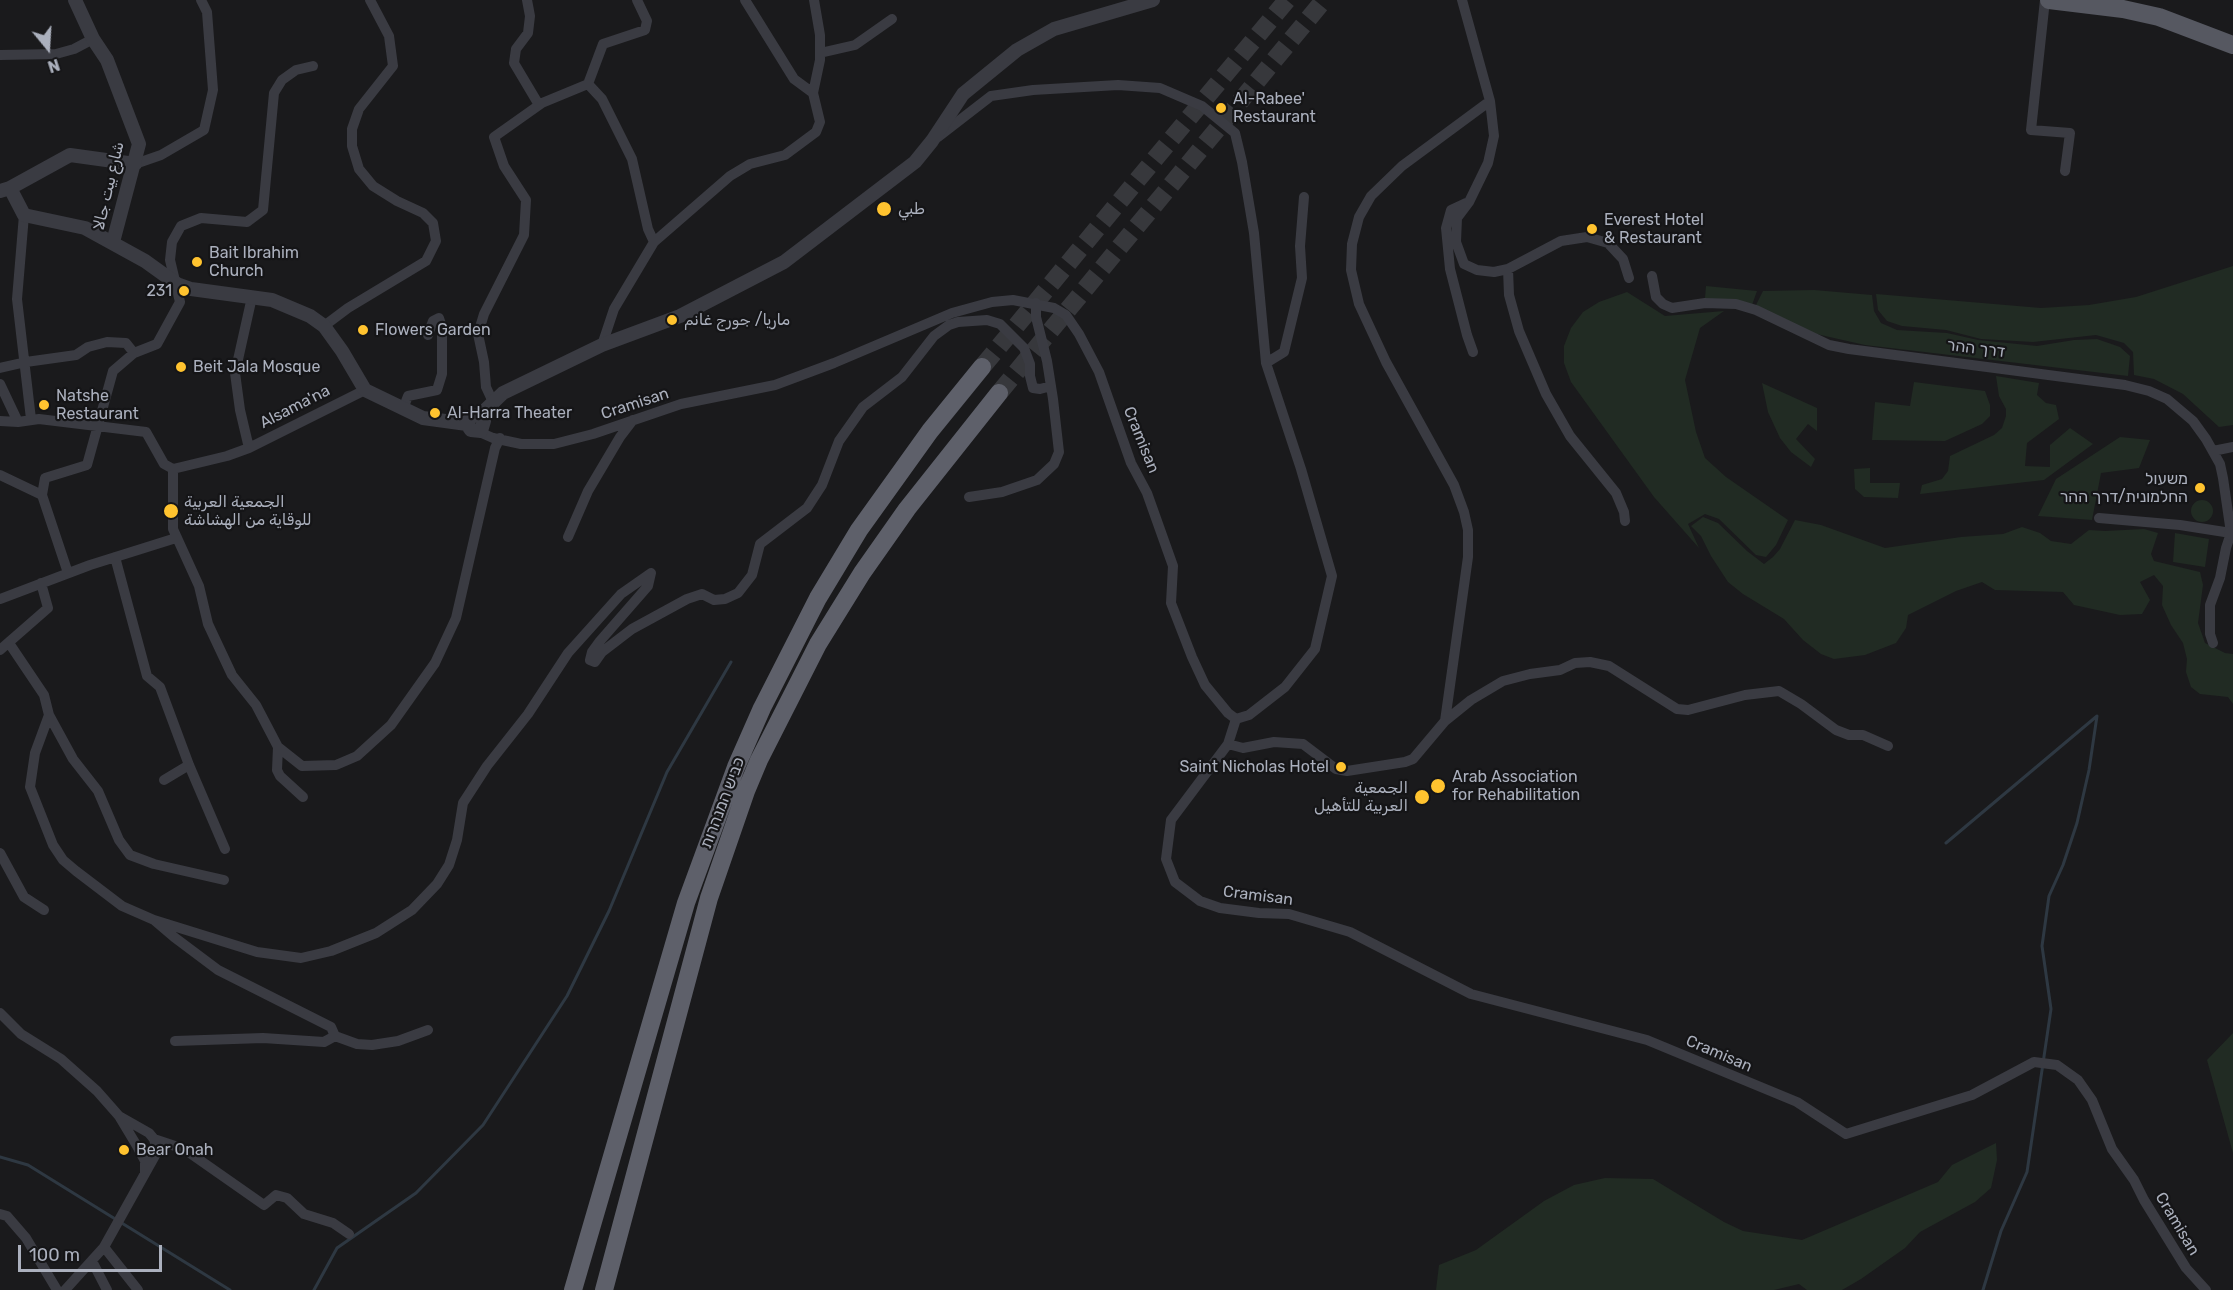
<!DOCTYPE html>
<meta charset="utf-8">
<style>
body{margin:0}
#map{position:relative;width:2233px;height:1290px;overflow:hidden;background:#1a1a1c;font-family:Rubik,sans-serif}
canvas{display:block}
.north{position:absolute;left:18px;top:18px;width:60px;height:60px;-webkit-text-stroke:4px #151517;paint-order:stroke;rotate:162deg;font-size:16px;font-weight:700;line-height:24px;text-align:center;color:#abb0bd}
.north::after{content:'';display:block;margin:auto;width:21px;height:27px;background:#abb0bd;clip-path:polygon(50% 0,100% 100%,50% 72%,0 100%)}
.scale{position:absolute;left:18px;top:1245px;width:144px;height:27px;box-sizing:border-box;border:3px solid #abb0bd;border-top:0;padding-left:8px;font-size:18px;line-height:21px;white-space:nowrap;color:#abb0bd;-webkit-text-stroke:4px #151517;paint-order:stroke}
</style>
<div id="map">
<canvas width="2233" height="1290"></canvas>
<div class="north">N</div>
<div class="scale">100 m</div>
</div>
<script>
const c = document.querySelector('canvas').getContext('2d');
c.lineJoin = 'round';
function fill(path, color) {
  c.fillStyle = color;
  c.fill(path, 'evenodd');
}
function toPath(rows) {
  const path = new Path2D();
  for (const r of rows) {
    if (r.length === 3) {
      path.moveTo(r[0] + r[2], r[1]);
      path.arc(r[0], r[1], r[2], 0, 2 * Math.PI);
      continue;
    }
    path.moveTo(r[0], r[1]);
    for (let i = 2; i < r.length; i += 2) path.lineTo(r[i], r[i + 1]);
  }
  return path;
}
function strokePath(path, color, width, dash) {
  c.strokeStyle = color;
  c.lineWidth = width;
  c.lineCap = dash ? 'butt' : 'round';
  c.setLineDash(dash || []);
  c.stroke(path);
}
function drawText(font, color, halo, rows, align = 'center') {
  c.font = font + ' Rubik,"Noto Naskh Arabic","Noto Sans Hebrew",sans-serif';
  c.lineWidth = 4.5;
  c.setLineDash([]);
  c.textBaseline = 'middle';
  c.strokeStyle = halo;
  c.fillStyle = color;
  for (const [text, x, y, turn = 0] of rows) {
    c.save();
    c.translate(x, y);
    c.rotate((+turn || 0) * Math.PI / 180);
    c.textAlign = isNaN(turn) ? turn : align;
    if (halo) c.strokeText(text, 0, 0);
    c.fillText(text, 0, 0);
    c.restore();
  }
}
fill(toPath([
 [2233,266,2233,425,2219,427,2183,394,2154,379,2134,375,2133,352,2124,343,2096,335,2033,342,1981,339,1946,330,1902,326,1887,321,1878,310,1876,294,2041,308,2089,305,2136,297],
 [1706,286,1757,291,1752,305,1705,298],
 [1814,290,1872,295,1874,311,1881,323,1897,330,1947,333,1978,340,2037,346,2074,340,2097,339,2120,347,2130,356,2128,376,1865,345,1803,331,1755,307,1763,291],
 [1627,292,1665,316,1724,311,1700,328,1685,380,1696,432,1705,458,1726,477,1788,520,1776,545,1766,557,1756,555,1719,519,1705,514,1688,524,1699,548,1654,497,1571,382,1564,363,1564,346,1571,328,1583,312,1599,302],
 [1996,376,2039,383,2037,395,2046,403,2056,405,2059,419,2027,443,2025,466,2050,467,2050,445,2070,428,2093,444,2044,480,1920,494,1922,485,1942,479,1948,471,1950,456,1994,435,2002,428,2006,416,2006,409,1999,396],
 [1914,382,1985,391,1990,405,1990,416,1982,424,1945,441,1872,440,1875,402,1910,406],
 [1762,383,1817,408,1817,431,1808,424,1796,439,1815,459,1811,467,1791,452,1780,438,1768,412],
 [2120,437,2150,440,2139,468,2101,473,2092,520,2038,516,2056,479],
 [1870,468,1870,483,1900,483,1898,498,1864,497,1855,489,1854,469],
 [2202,511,11],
 [1703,517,1718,523,1747,551,1764,564,1773,557,1780,549,1795,520,1821,525,1885,548,1961,537,2003,534,2022,527,2040,533,2051,541,2071,544,2089,530,2105,531,2144,529,2158,533,2151,554,2154,561,2200,572,2203,585,2198,623,2205,643,2225,653,2233,654,2233,704,2228,697,2200,694,2191,687,2186,672,2187,659,2183,643,2171,625,2162,605,2163,586,2154,575,2140,582,2150,600,2142,614,2120,615,2074,605,2063,592,1995,590,1982,582,1956,591,1908,615,1906,628,1896,643,1865,655,1834,659,1821,654,1803,640,1784,619,1743,594,1728,582,1711,556,1701,536,1691,526],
 [2175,533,2209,539,2205,567,2173,562],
 [2233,1033,2233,1153,2207,1060],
 [1996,1143,1997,1160,1991,1188,1975,1202,1920,1232,1905,1248,1861,1279,1842,1290,1807,1290,1799,1284,1774,1290,1436,1290,1439,1265,1476,1250,1544,1201,1574,1185,1605,1178,1653,1179,1724,1222,1743,1231,1802,1240,1938,1182,1952,1165]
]), '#212b23');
strokePath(toPath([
 [1946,843,2097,716,2089,770,2077,823,2063,865,2049,896,2042,946,2051,1009,2027,1172,2001,1231,1983,1290],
 [0,1157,28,1165,230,1290],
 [314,1290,337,1248,416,1193,483,1125,567,996,609,911,667,772,731,662]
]), '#2e3842', 3);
strokePath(toPath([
 [982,367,1287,0],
 [999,393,1324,0]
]), '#37383c', 18, [18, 9]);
strokePath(toPath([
 [527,0,530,16,528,33,516,49,514,63,539,105],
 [745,0,794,79,813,93],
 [1462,0,1490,101,1494,136,1488,163,1469,202,1457,218,1456,242,1464,264,1477,270,1494,272,1508,269,1561,241,1587,237,1608,243,1623,259,1629,278],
 [2045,0,2031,130,2070,133,2065,171],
 [820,53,855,45,892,19],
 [0,55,56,54,74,49,93,39],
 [588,84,602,99,632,159,648,229,654,242],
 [938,137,991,96,1033,90,1118,85,1160,88,1202,106,1235,133,1242,162,1254,233,1266,363,1301,469,1332,576,1315,649,1285,687,1249,715,1236,719],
 [135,164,161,155,204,130,213,90,207,12,201,0],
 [1466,203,1451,210,1446,228,1450,269,1467,335,1473,352],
 [24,215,17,299,31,419],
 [1508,269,1509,295,1519,331,1546,394,1570,436,1616,493,1624,512,1625,521],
 [1652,276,1656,297,1663,304,1672,308,1705,303,1736,304,1756,310,1829,345,1849,349,2125,385,2149,391,2167,399,2193,421,2206,439,2220,464,2223,478,2231,533,2226,548,2220,578,2210,605,2210,634,2213,643],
 [252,297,235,373,240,410,249,448,365,390],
 [324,326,348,308,426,261,436,241,433,223,423,213,397,201,373,186,359,169,352,146,352,129,359,109,393,66,389,36,370,0],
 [602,345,614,309,654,242,730,176,750,164,785,155,816,132,820,122,813,93,820,60,820,35,814,0],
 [1266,363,1284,352,1302,278,1300,246,1304,197],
 [0,368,26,362,76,355,88,347,107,342,126,343,134,353],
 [0,384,18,422],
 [493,402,486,387,484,362,478,334,484,314,524,235,526,200,504,166,494,137,542,103,588,84,603,44,645,30,647,21,637,0],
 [403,409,408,396,437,390,442,374,442,327,439,318,433,321,428,335],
 [0,421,18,422,39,419,146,432,164,464,173,469],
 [477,431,493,438,521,444,554,444,593,434,681,404,775,385,834,363,952,313,992,302,1013,300,1054,308,1066,315,1079,334,1099,372,1131,463,1147,493,1173,566,1171,603,1192,657,1205,685,1228,713,1236,719,1228,744,1171,820,1166,859,1175,882,1200,901,1220,908,1259,913,1289,914,1350,932,1471,994,1647,1040,1797,1102,1846,1134,1972,1095,2034,1062,2057,1065,2078,1080,2092,1100,2112,1149,2134,1180,2144,1200,2186,1268,2206,1290],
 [249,448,227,456,173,469,173,529,199,586,208,624,232,675,256,705,278,747,302,766,336,765,357,756,391,725,435,663,456,618,495,448,500,438],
 [2213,451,2233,447],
 [0,475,42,495,45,478,87,465,113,371,134,353,157,344,180,302,170,260,172,242,181,226,201,218,247,222,263,210,274,93,282,80,296,70,313,66],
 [42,495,68,573],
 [969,497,1002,492,1037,480,1054,464,1059,452,1053,399,1047,361,1036,317,1036,303],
 [2099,518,2180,525,2231,533],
 [568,537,588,491,620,437,633,420],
 [115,557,147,676,160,687,189,765,225,849],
 [0,599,90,565,176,538],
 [9,643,44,695,49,715,73,759,98,791,119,840,130,855,154,864,224,880],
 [0,650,48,608,41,583],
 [49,715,35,753,30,787,53,845,63,860,76,871,122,906,154,920,174,937,218,970,331,1027,335,1036,357,1044,372,1045,398,1041,428,1030],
 [1445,721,1468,557,1468,530,1464,512,1454,485,1386,362,1359,304,1351,270,1352,244,1359,217,1371,196,1402,166,1490,101],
 [1228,744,1243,748,1274,742,1303,744,1336,769,1347,771,1405,762,1413,759,1445,721,1471,700,1503,681,1530,674,1560,670,1575,663,1590,662,1609,666,1677,709,1688,710,1745,695,1779,691,1801,704,1836,730,1849,735,1863,735,1888,746],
 [278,747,277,770,280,776,303,797],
 [164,780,189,765],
 [0,853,24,897,44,910],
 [154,920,257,952,301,958,331,951,376,933,412,910,437,884,449,865,457,840,463,803,487,766,528,714,568,653,621,594,651,573,648,586,600,641,592,652,590,660,595,662,602,652,632,629,687,599,702,594,714,600,725,599,738,593,752,575,760,544,807,508,822,485,839,441,863,407,902,377,934,336,949,325,958,322,987,320,1000,324,1024,348,1030,364,1030,376,1033,388,1040,389,1051,386],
 [0,1013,21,1034,61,1059,97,1091,119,1116,137,1146,145,1161,145,1173],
 [175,1041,263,1038,324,1042,335,1036],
 [154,1139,184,1149,264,1205,276,1195,287,1198,304,1214,333,1223,349,1234],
 [0,1214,7,1216,26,1238,57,1290],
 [104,1247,138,1290],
 [92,1261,107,1290],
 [65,1290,104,1247,157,1152,154,1139,149,1133,119,1116]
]), '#3a3b42', 10);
strokePath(toPath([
 [75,0,93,39,107,60,139,144,113,242],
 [10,188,70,155,135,164],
 [0,191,10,188,24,215,85,228,145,261,177,284,191,289,272,300,310,316,324,326,342,351,365,390,423,418,467,424],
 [467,424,471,416,480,415,503,393,602,345,680,316,784,262,915,162,932,141,963,94,1017,50,1054,29,1153,0],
 [467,424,471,430,481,431,484,421,480,415],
 [2231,533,2233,533]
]), '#3a3b42', 14);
strokePath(toPath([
 [2049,0,2123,9,2159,17,2233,45]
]), '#565861', 18);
strokePath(toPath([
 [573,1290,686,903,736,767,762,708,818,598,859,530,930,431,982,367],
 [604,1290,709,898,746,791,759,760,818,644,862,573,907,509,999,393]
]), '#5e606a', 18);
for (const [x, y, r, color] of [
 [1221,108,6,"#ffc32f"],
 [884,209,8,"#ffc32f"],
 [1592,229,6,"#ffc32f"],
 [197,262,6,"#ffc32f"],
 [184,291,6,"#ffc32f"],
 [672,320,6,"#ffc32f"],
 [363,330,6,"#ffc32f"],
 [181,367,6,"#ffc32f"],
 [44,405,6,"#ffc32f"],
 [435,413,6,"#ffc32f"],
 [2200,488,6,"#ffc32f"],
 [171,511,8,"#ffc32f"],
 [1341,767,6,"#ffc32f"],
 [1438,786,8,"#ffc32f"],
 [1422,797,8,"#ffc32f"],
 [124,1150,6,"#ffc32f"]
]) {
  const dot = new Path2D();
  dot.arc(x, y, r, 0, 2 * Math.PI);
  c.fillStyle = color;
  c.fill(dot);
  strokePath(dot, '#151517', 2);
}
drawText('16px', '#abb0bd', '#151517', [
 ["Al-Rabee'",1233,99],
 ["Restaurant",1233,117],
 ["طبي",898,209],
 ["Everest Hotel",1604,220],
 ["& Restaurant",1604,238],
 ["Bait Ibrahim",209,253],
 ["Church",209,271],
 ["231",172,291,"right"],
 ["ماريا/ جورج غانم",684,320],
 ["Flowers Garden",375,330],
 ["Beit Jala Mosque",193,367],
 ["Natshe",56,396],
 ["Restaurant",56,414],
 ["Al-Harra Theater",447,413],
 ["משעול",2188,479,"right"],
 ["החלמונית/דרך ההר",2188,497,"right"],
 ["الجمعية العربية",184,502],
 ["للوقاية من الهشاشة",184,520],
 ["Saint Nicholas Hotel",1329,767,"right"],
 ["Arab Association",1452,777],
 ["for Rehabilitation",1452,795],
 ["الجمعية",1408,788,"right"],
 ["العربية للتأهيل",1408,806,"right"],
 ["Bear Onah",136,1150]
], 'left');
drawText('16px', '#abb0bd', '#151517', [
 ["شارع بيت جالا",109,186,-77],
 ["דרך ההר",1976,349,7],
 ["Cramisan",635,404,-18],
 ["Alsama'na",295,407,-27],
 ["Cramisan",1141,440,68],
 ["כביש המנהרות",723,803,-69],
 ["Cramisan",1258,896,7],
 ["Cramisan",1719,1054,23],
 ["Cramisan",2177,1224,59]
]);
</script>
